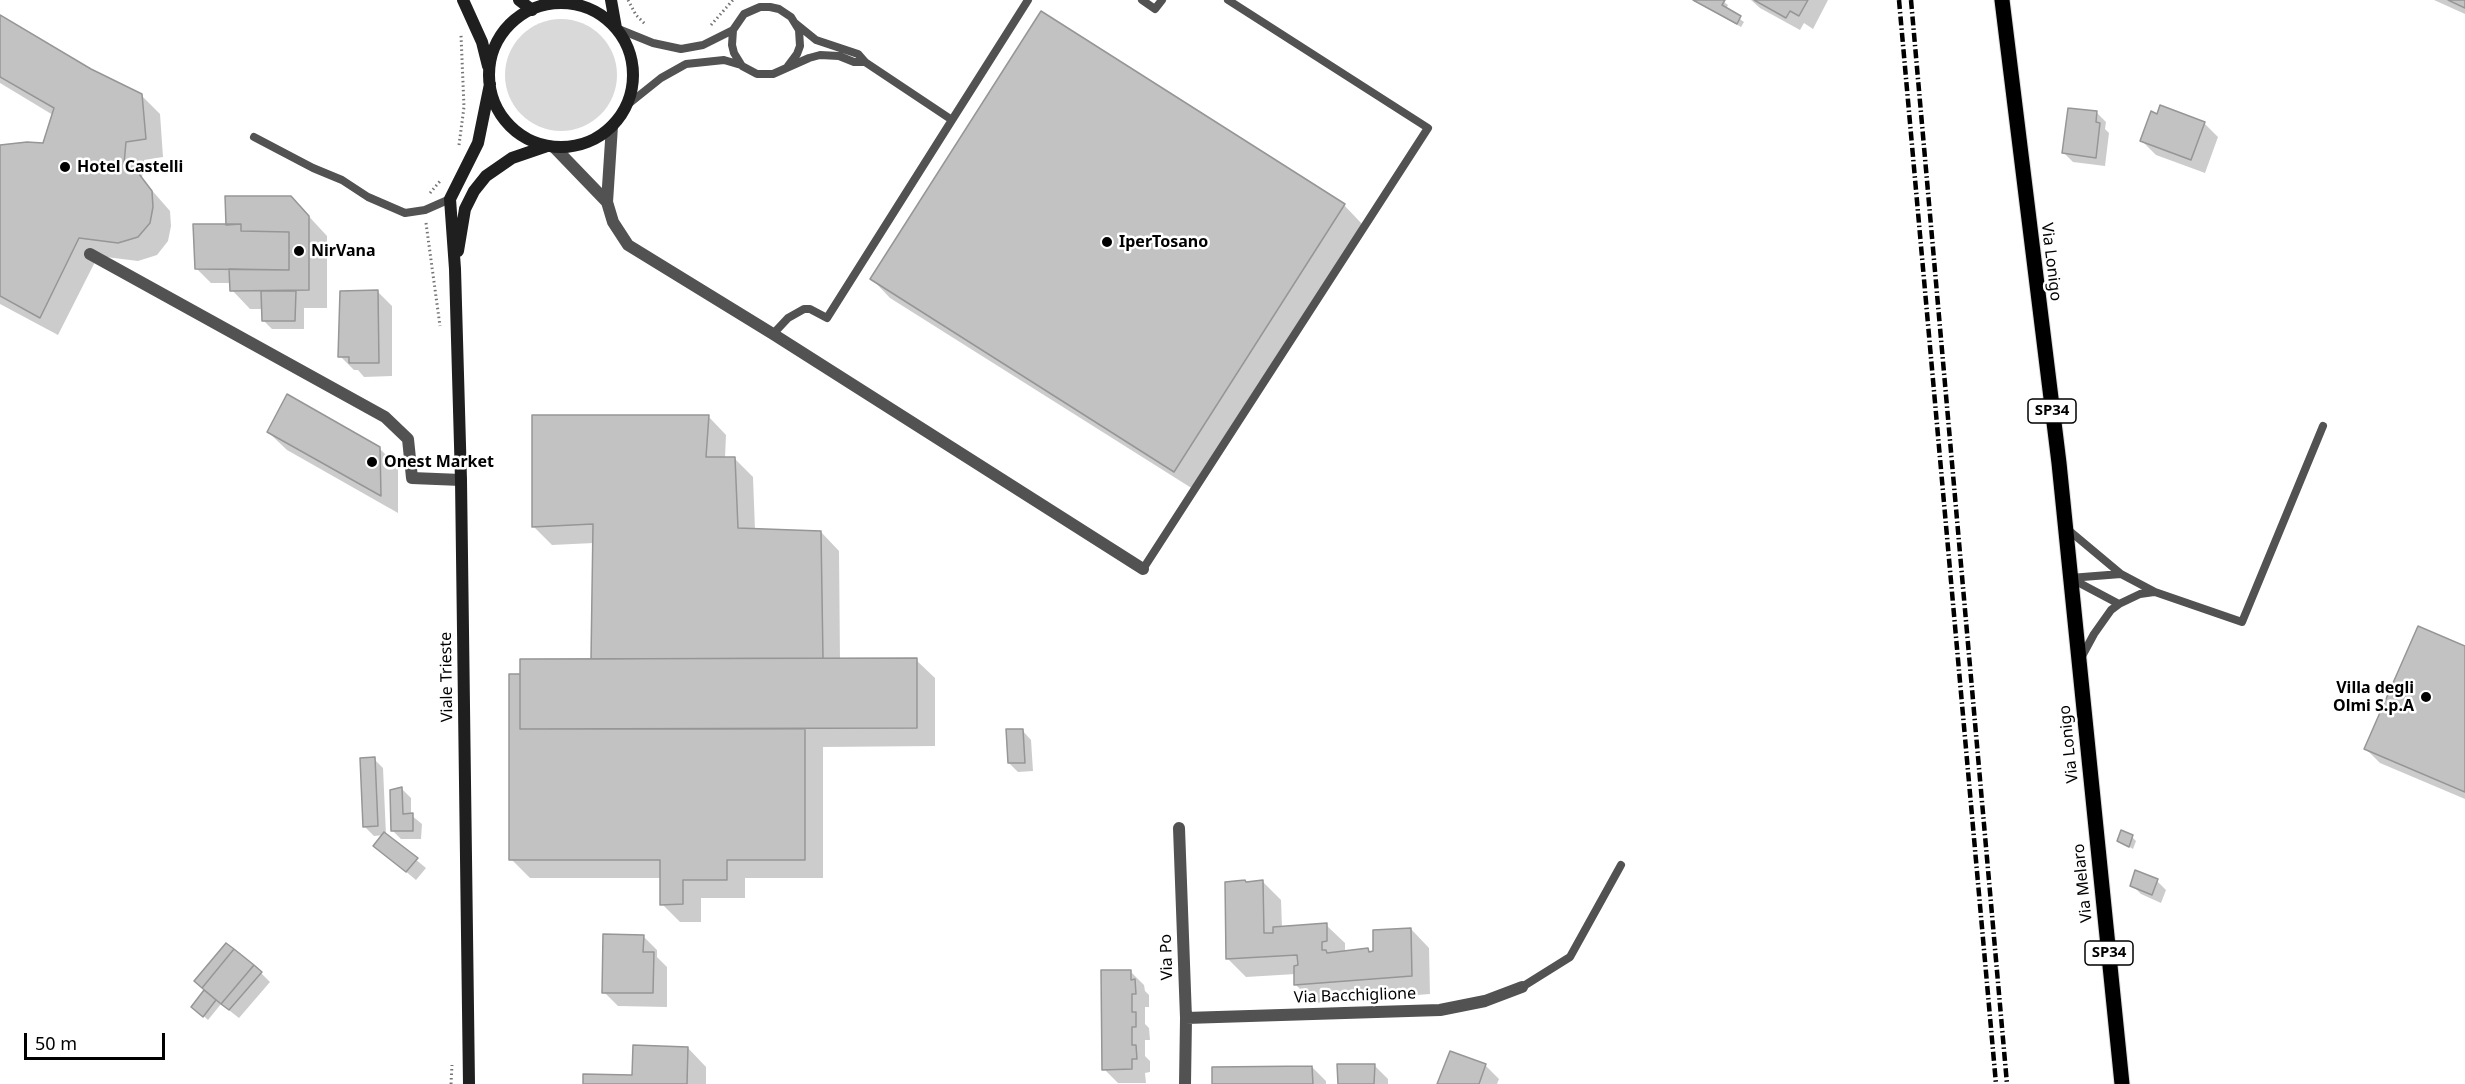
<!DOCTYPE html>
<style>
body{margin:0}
#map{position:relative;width:2465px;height:1084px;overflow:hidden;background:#fff;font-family:"Noto Sans",sans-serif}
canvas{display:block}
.scale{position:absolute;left:24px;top:1033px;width:141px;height:27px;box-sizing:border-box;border:3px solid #000;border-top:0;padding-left:8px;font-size:18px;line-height:21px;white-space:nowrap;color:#000;-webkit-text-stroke:4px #fff;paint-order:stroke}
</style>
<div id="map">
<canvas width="2465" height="1084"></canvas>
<div class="scale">50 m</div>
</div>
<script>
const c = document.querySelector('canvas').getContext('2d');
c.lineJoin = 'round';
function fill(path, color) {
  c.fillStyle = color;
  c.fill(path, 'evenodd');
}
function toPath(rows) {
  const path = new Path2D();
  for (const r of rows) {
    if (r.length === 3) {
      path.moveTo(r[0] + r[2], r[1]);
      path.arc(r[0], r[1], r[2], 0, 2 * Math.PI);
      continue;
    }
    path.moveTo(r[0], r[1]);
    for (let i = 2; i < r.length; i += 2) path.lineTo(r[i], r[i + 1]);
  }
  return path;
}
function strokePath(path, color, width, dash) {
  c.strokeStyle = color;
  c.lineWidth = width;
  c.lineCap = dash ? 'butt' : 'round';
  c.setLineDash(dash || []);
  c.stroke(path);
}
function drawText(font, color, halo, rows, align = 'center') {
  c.font = font + ' "Noto Sans",sans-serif';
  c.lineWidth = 5;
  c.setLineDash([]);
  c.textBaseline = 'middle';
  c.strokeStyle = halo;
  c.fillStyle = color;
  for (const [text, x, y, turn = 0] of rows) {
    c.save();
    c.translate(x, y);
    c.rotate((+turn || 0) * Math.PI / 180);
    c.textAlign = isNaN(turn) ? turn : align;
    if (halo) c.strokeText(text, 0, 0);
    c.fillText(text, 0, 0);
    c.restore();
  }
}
fill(toPath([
 [561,75,56]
]), '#d9d9d9');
fill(toPath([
 [1692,0,1721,0,1728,5,1726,9,1744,22,1741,27],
 [1751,0,1828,0,1813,29,1804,23,1800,30,1760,8],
 [2434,0,2465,0,2465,14],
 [0,17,90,70,141,95,160,114,163,157,144,160,142,179,170,211,171,226,168,241,157,255,138,261,98,256,58,335,0,304,0,147,44,145,53,115,0,83],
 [2097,113,2106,122,2105,129,2109,133,2105,166,2073,162,2064,153],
 [2204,123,2218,137,2205,173,2156,155,2142,141],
 [291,197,327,236,327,308,304,308,304,329,272,329,263,320,263,309,250,309,232,290,231,283,211,283,197,269,227,226],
 [1344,205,1362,224,1193,489,890,298,872,279],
 [378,292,392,306,392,376,364,377,358,370,354,370,340,356],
 [708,416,726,435,725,458,734,458,753,477,755,530,821,532,839,551,840,660,916,660,935,678,935,746,823,747,823,878,745,878,745,898,701,898,701,922,680,922,662,904,662,878,530,878,511,859,510,676,592,660,594,543,552,545,533,526],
 [268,432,379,448,398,467,398,513,287,450],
 [2465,648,2465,799,2380,763,2366,749],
 [1022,730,1031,740,1033,771,1018,772,1009,763],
 [374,759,383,768,386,835,426,868,416,880,375,846,384,835,374,836,365,827],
 [402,789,411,798,411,815,422,824,421,839,401,839,392,830],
 [2132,837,2136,841,2133,849,2118,840],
 [2157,881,2166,890,2161,903,2141,894,2132,885],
 [1263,882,1281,900,1282,928,1326,925,1345,943,1345,952,1367,949,1371,953,1411,929,1429,948,1430,994,1314,1003,1295,984,1296,974,1246,977,1227,958],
 [643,936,657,950,657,957,667,967,667,1007,618,1006,604,992],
 [1130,971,1144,985,1145,991,1149,995,1149,1007,1145,1007,1145,1024,1149,1028,1150,1040,1145,1040,1145,1056,1150,1061,1150,1072,1145,1073,1146,1083,1118,1083,1104,1069],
 [261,973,270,982,239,1018,221,1004,208,1020,193,1006,205,991,196,981],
 [688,1048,706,1067,706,1084,585,1084,633,1077],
 [1374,1065,1388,1079,1388,1084,1339,1084],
 [1485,1065,1499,1079,1497,1084,1439,1084],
 [1312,1067,1326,1081,1326,1084,1214,1084]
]), '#0003');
const building = toPath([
 [1693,0,1725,0,1722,5,1741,16,1737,24,1693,0],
 [1754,0,1808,0,1799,16,1790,11,1786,18,1754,0],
 [2448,0,2465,0,2465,8,2448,0],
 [1041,11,1345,204,1174,472,870,279,1041,11],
 [0,15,91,69,142,94,146,139,126,142,124,164,136,170,152,191,153,207,150,223,138,237,118,243,79,238,40,318,0,296,0,145,27,142,43,143,54,108,0,77,0,15],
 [2160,105,2205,122,2191,160,2140,141,2151,111,2157,114,2160,105],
 [2068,108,2097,111,2096,122,2100,123,2096,158,2062,153,2068,108],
 [225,196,291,196,309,216,309,290,230,291,229,269,289,270,289,232,241,231,241,224,226,225,225,196],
 [193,224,241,224,241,231,289,232,289,270,195,269,193,224],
 [378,290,379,363,349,363,349,357,338,357,340,291,378,290],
 [261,291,296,291,295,321,262,321,261,291],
 [287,394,380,447,381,496,267,432,287,394],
 [532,415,709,415,706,457,735,457,738,528,821,531,823,658,591,659,593,524,532,527,532,415],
 [2418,626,2465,646,2465,792,2364,749,2418,626],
 [917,658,917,728,520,729,520,659,917,658],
 [509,674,520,674,520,729,805,729,805,860,727,860,727,880,683,880,683,904,660,905,660,860,509,860,509,674],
 [1006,729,1023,729,1025,763,1008,763,1006,729],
 [375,757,378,826,363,827,360,758,375,757],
 [402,787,403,814,413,813,413,831,391,831,390,790,402,787],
 [2121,830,2133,835,2129,847,2117,841,2121,830],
 [384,832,418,858,406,872,373,846,384,832],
 [2135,870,2158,879,2152,895,2130,886,2135,870],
 [1245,880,1246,882,1263,880,1264,933,1273,933,1273,927,1327,923,1327,941,1322,942,1322,950,1326,950,1327,953,1368,948,1369,952,1373,951,1373,930,1411,928,1412,976,1294,985,1294,966,1298,965,1297,955,1226,959,1225,882,1245,880],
 [603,934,644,935,643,952,654,952,653,993,602,993,603,934],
 [226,943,234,949,202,988,194,981,226,943],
 [234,949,254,965,221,1004,202,988,234,949],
 [254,965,262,972,229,1010,221,1004,254,965],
 [1101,970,1131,970,1131,980,1135,979,1136,994,1132,994,1132,1012,1136,1012,1136,1027,1132,1027,1132,1045,1136,1045,1137,1059,1132,1059,1132,1069,1102,1070,1101,970],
 [204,990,216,1000,203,1017,191,1007,204,990],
 [633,1045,688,1047,687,1084,583,1084,583,1074,632,1075,633,1045],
 [1450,1051,1486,1064,1479,1084,1437,1084,1450,1051],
 [1337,1064,1375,1064,1374,1084,1338,1084,1337,1064],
 [1312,1066,1313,1084,1212,1084,1212,1067,1312,1066]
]);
fill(building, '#c2c2c2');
strokePath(building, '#969696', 1.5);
const primary = toPath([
 [2002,0,2059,463,2122,1084]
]);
strokePath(primary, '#dbdbdb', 17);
strokePath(toPath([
 [628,0,636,15,646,25],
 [711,25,733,0],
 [459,145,464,107,461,35],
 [430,193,441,180],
 [426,223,440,326],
 [451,1084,452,1065]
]), '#747474', 3, [1.5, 3]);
strokePath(toPath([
 [1142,0,1155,9,1162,0],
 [616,28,653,43,681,49,703,45,733,30],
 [788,66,797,54,800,46,799,30,791,17,779,9,770,7,760,7,744,14,733,30,732,45,734,53,742,66,757,74,773,74,809,58,820,55,839,56,854,62,865,62],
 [626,106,661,78,686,64,724,60,741,65],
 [952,120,1028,0],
 [254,137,313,168,342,180,368,197,405,213,425,210,450,199],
 [773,334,788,318,804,309,810,309,827,318,952,120,865,62,858,54,816,40,795,23],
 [2066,528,2121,574],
 [1143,569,1428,128,1228,0],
 [2070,578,2121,574,2155,592,2242,622,2323,426],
 [2070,578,2119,604],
 [2081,658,2094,634,2111,610,2119,604,2140,594,2154,592],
 [1522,987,1570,957,1621,865]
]), '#525252', 8);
strokePath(toPath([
 [612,126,607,202,613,222,628,245,773,334,1143,569],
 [554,147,607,202],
 [90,254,385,417,408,439,412,478,461,480],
 [1179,828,1186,1018,1185,1084],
 [1186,1018,1440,1010,1485,1001,1522,987]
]), '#525252', 12);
strokePath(toPath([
 [463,0,482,42,488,66],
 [519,0,532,10],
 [611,0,616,28],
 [561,75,72],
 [458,251,465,209,474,191,486,176,512,158,547,146],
 [469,1084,461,480,455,269,450,199,478,143,490,84]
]), '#1f1f1f', 12);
strokePath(primary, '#000', 15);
strokePath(toPath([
 [1899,0,1996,1084],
 [1911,0,2007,1084]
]), '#000', 4.5, [9, 3, 1.5, 3]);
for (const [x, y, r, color] of [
 [65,167,6,"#000"],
 [1107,242,6,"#000"],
 [299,251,6,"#000"],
 [372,462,6,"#000"],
 [2426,697,6,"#000"]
]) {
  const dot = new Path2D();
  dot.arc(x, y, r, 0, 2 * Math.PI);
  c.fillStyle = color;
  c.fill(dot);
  strokePath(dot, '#fff', 2);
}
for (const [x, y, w] of [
 [2052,411,48],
 [2109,953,48]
]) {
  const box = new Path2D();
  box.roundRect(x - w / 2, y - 12, w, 24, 4.5);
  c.fillStyle = '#fff';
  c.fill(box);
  strokePath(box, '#000', 1.5);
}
drawText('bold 15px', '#000', null, [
 ["SP34",2052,411],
 ["SP34",2109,953]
]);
drawText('bold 16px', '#000', '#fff', [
 ["Hotel Castelli",77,167],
 ["IperTosano",1119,242],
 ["NirVana",311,251],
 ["Onest Market",384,462],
 ["Villa degli",2414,688,"right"],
 ["Olmi S.p.A",2414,706,"right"]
], 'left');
drawText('16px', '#000', '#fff', [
 ["Via Lonigo",2051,262,83],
 ["Viale Trieste",447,677,-91],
 ["Via Lonigo",2069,744,-96],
 ["Via Melaro",2083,883,-96],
 ["Via Po",1167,957,-92],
 ["Via Bacchiglione",1355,996,-2]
]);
</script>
